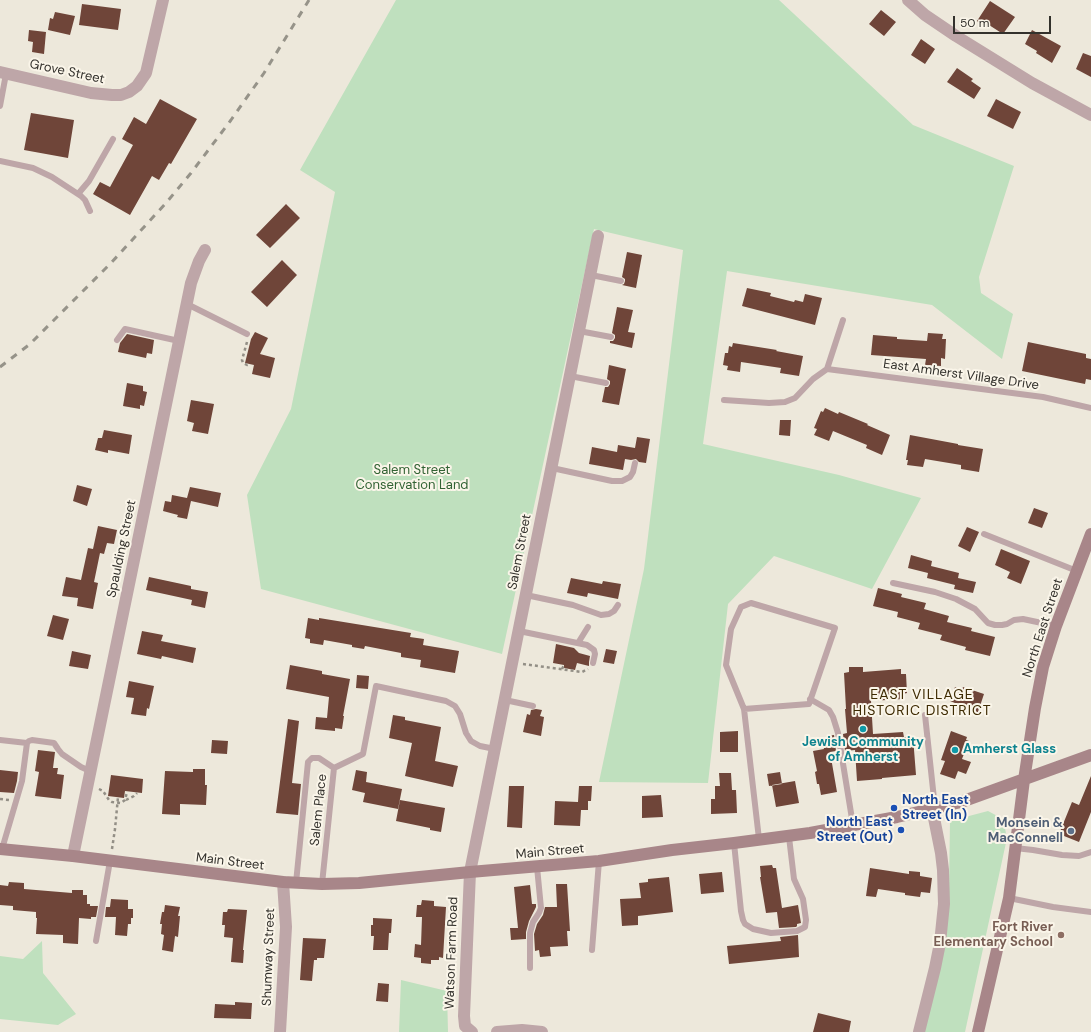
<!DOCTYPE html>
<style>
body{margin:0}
#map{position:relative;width:1091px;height:1032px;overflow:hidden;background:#ede8db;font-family:"DM Sans",sans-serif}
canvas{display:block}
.scale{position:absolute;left:953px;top:16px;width:98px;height:18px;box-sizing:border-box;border:2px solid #33312c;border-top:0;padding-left:5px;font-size:12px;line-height:14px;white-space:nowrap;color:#33312c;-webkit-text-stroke:3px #faf5e9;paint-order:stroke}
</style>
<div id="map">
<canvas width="1091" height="1032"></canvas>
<div class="scale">50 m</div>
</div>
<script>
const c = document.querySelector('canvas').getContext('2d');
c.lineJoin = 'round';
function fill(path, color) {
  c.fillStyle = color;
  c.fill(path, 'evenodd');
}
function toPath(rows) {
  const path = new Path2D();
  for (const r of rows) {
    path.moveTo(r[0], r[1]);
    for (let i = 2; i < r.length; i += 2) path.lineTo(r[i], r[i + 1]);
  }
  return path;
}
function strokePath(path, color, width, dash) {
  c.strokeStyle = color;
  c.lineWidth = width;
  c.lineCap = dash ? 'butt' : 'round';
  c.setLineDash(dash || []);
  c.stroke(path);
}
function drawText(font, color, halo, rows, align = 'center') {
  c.font = font + ' "DM Sans",sans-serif';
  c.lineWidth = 4;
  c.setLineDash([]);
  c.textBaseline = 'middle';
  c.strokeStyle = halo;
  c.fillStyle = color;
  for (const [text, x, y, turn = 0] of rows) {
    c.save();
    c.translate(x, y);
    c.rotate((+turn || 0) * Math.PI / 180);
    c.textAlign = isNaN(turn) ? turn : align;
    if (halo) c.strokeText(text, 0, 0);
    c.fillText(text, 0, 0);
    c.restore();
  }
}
fill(toPath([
 [396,0,779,0,913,125,1014,166,979,277,981,293,1013,314,1002,359,932,305,727,271,703,444,839,475,921,498,872,589,774,556,728,604,708,783,599,782,644,569,683,250,594,229,502,654,261,589,247,495,291,409,335,192,300,170],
 [988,811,1003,819,1007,838,965,1032,923,1032,949,889,950,821],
 [42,941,43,973,76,1014,58,1025,0,1019,0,956,23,959],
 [401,980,447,991,448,1032,399,1032]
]), '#bfe0be');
fill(toPath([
 [990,1,1015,17,1003,34,989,25,987,28,977,21],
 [82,4,121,9,118,30,79,25],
 [881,10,896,22,884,36,869,24],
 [55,12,75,16,70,35,48,30,50,18,53,19],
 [29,30,46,32,44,54,32,52,33,42,28,41],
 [1032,30,1061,46,1052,63,1036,53,1037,51,1025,44],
 [921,39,935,49,925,64,911,55],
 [1083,53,1091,56,1091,77,1076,69],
 [957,68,973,79,971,81,981,88,974,99,947,82],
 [160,99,197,119,171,164,169,163,159,180,152,176,130,215,93,194,100,182,110,187,133,145,122,139,134,117,146,124],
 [996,99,1021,112,1013,129,987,116],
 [31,113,74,120,68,158,24,150],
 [286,204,300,218,270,248,256,235],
 [627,252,642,255,636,288,622,285,624,284,625,281,625,279,622,277],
 [282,260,297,275,267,307,251,292],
 [747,288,771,293,770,296,794,302,795,300,803,302,805,294,822,298,815,325,742,306],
 [617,307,633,310,628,332,635,333,632,348,610,343,610,341,613,341,615,338,615,335,612,333],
 [255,332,268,338,260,354,275,358,270,378,252,374,254,365,245,363,251,339],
 [928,333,943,334,942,339,946,339,945,359,941,358,941,366,925,365,926,359,871,355,873,335,897,337,897,339,927,341],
 [127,334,154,340,152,354,147,353,146,358,118,352,120,343],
 [1028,342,1086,354,1086,358,1091,359,1091,380,1086,379,1085,384,1022,371],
 [733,343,777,350,776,351,803,356,799,376,780,373,781,368,741,362,740,372,727,370,728,366,723,365,725,353,728,353,729,346,732,347],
 [609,365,626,369,619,405,602,402,605,387,608,387,610,384,610,381,607,379],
 [127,383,143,386,143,391,147,392,144,406,140,405,140,409,123,406],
 [191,400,214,404,208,434,192,431,194,423,187,421],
 [825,408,838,414,839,412,868,424,867,425,890,435,882,455,866,448,867,445,833,431,829,441,814,435,817,429,814,428,821,411,823,412],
 [780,420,791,420,790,436,779,435],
 [104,430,132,435,129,454,108,450,108,453,95,450,98,438,102,438],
 [910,435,958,444,958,445,983,449,979,472,961,469,961,465,925,459,923,467,907,465,908,460,906,460],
 [637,437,650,439,646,463,639,462,636,459,631,460,625,459,623,470,589,464,592,447,617,452,618,445,635,448],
 [77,485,92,489,87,506,73,501],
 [190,487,221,493,218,507,191,501,187,519,177,517,178,515,163,511,165,501,171,502,172,495,187,498],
 [1034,508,1048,513,1042,528,1028,523],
 [98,526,117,530,114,544,107,543,104,554,100,553,94,582,98,583,93,609,77,606,78,598,62,596,66,577,81,580,88,548,93,549],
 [967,527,979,532,970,552,958,546],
 [1001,549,1030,561,1021,584,1007,578,1010,572,995,565],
 [911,555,932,561,931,566,959,573,958,578,976,582,973,593,954,589,955,585,927,578,928,573,908,568],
 [149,577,191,586,191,589,208,592,205,608,191,605,192,600,146,590],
 [571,578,602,584,603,581,621,584,618,599,588,593,587,597,567,593],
 [878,588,902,594,901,597,926,603,924,609,949,616,947,622,972,628,971,631,995,637,990,656,965,650,966,647,940,640,942,635,918,629,920,623,897,617,898,612,873,606],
 [53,615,69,619,63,640,47,636],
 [308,618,319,620,319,618,411,633,410,637,424,639,423,645,459,651,455,673,420,667,421,660,401,657,401,653,365,646,364,649,352,647,352,645,324,640,323,645,310,643,310,639,305,638],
 [142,631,163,635,161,641,196,648,193,663,162,656,161,659,137,654],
 [556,644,574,648,579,653,590,656,589,662,589,666,577,663,575,670,564,668,564,665,553,663],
 [606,649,617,651,614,664,603,662],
 [72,651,91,655,88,669,69,666],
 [290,665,322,671,322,674,350,679,343,716,344,716,342,729,335,728,335,731,315,729,316,717,327,718,329,697,286,689],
 [849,667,863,667,863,672,901,669,901,674,906,674,907,693,903,694,903,699,871,701,873,734,903,732,904,737,913,737,916,775,882,778,882,779,857,781,855,750,845,751,843,734,847,733,845,709,846,709,844,673,849,672],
 [357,675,369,676,368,689,356,688],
 [129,681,154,686,149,709,147,708,146,716,131,714,134,698,126,697],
 [955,687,962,690,963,687,984,694,977,715,954,707,955,703,950,701],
 [536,709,542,710,540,716,544,717,541,736,523,732,527,714,530,715,531,710],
 [393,715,405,717,405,720,441,727,435,761,458,766,453,787,405,776,412,743,389,738],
 [288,719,299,721,292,783,301,784,298,815,276,813],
 [738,731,738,752,720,752,720,732],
 [951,731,967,737,966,740,969,741,962,759,971,762,966,774,958,771,955,779,940,774,945,761,941,760],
 [834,735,836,751,830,752,837,792,821,795,819,784,817,784,815,772,817,771,813,751,824,749,822,740,826,739,826,736],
 [212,740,228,741,227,754,211,753],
 [38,750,55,752,53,768,58,768,57,774,64,775,61,799,35,796,39,772,35,771],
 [193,769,205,769,205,785,207,785,206,805,180,804,180,815,162,814,165,771,193,772],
 [0,770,18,772,17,781,14,793,0,792],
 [356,770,367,772,366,782,402,789,398,809,363,802,365,793,352,790],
 [780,772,782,784,769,786,767,774],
 [719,773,731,773,732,790,736,790,737,813,711,814,711,799,715,799,715,786,720,786],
 [111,775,143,779,142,793,125,791,124,798,108,796],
 [1091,776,1091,812,1079,842,1059,834,1072,802,1079,805],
 [795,781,799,803,776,807,772,785],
 [509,786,524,786,522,828,507,827],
 [579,786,592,786,591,801,588,801,588,810,581,810,580,826,554,825,555,801,578,802],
 [661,795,663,817,642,818,642,796],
 [400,800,445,808,441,832,430,830,430,828,396,821],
 [772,865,773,868,776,868,782,908,798,905,801,923,797,924,797,926,796,927,779,928,777,912,766,913,760,877,761,877,760,866],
 [870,868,909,874,909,871,920,872,920,876,932,878,930,893,921,892,920,897,905,895,905,893,878,889,876,897,866,896],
 [722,872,724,892,701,894,699,874],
 [669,877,673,912,638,916,638,925,622,926,620,899,641,898,639,883,648,882,648,879],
 [9,882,24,883,24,889,72,893,72,890,83,890,83,895,87,895,87,904,90,904,90,906,98,906,96,917,91,917,91,919,79,918,78,944,63,943,63,935,36,934,37,918,36,918,36,912,13,910,13,906,0,905,0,885,8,886],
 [556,884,567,884,570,931,567,931,568,946,550,947,551,956,540,957,539,950,535,951,534,934,537,924,543,915,545,907,557,907],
 [530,885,532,904,536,904,536,907,529,921,526,932,526,939,511,940,510,928,518,928,514,887],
 [111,899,128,900,128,909,133,909,133,918,131,918,131,924,128,924,127,936,115,935,116,917,105,917,106,907,110,907],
 [422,900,434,901,434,906,446,907,443,958,439,957,439,960,431,960,431,964,421,963,421,958,414,957,415,944,421,945,422,917,416,917,417,905,421,905],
 [165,905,180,907,178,916,180,916,178,937,175,936,173,952,162,950,164,935,161,934,162,924,160,924,162,912,164,912],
 [228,909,247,910,243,950,244,950,243,963,231,962,233,938,224,937,225,925,222,925,223,912,227,912],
 [373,918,392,919,391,933,389,933,388,950,373,950,374,936,371,936,371,925,373,925],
 [798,935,799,957,729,964,727,946,781,941,780,937],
 [303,938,326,939,324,958,317,958,317,960,314,960,312,981,300,980],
 [378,983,389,984,388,1002,376,1001],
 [235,1002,252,1003,251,1019,214,1018,215,1004,235,1005],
 [818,1013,851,1021,849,1032,813,1032]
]), '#6f4539');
strokePath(toPath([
 [247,342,242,360,243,363,247,365,250,364],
 [523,664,582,672,588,669],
 [562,669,564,665],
 [99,789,103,791,109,800,112,802,121,803,125,800,127,792],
 [0,799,9,800],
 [126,800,134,796,137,793],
 [112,849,115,829,118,797]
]), '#938f86', 2.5, [3, 3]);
strokePath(toPath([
 [0,106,6,74],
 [0,161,33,168,52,177,81,196,85,200,90,211],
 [78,194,89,181,113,139],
 [591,275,621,281],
 [187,304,247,334],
 [579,331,611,337],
 [117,340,125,329,179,341],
 [827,369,1043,397,1091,408],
 [570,376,606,383],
 [724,400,769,403,785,402,795,398,813,379,827,369,843,320],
 [552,468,612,481,622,481,630,477,633,472,635,463],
 [984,534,1077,571],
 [893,583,935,592,956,599,975,609,988,623,995,625,1002,625,1007,624,1014,620,1023,619,1056,626],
 [526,595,573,605,601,615,609,614,614,611,618,605],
 [519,631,587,645,594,650,595,654,593,663],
 [578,643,588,627],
 [810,699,829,710,833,717,838,733,853,825],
 [505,700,533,706],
 [744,709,726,665,731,629,741,607,751,603,835,628,809,704,744,709,759,839],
 [925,715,935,808],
 [0,740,27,743],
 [734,843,741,911,743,920,745,924,753,929,771,933,797,931,805,927,806,920,803,899,794,879,789,837],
 [1015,848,1033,850,1062,855,1079,856,1091,852],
 [2,849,22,781,27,743,29,741,32,740,54,743,58,749,62,754,81,767,90,771],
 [296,883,308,762,312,758,319,758,334,768],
 [322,884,334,768,363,754,376,686,446,701,455,706,460,714,466,733,471,741,480,746,495,749],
 [1009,898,1053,907,1091,912],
 [96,941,110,861],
 [592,950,599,861],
 [530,968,530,933,533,922,539,913,541,908,537,867]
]), '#bea6a8', 6);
strokePath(toPath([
 [908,0,925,15,956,36,1032,83,1091,115],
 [0,72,91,93,112,95,121,95,129,92,137,86,146,73,163,0],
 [73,856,191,283,199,261,205,250],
 [280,1032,286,927,283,882],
 [472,1032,465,1026,464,1016,470,872,598,236],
 [497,1032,522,1030,542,1032],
 [919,1032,935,968,940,943,944,904,943,870,941,853,932,808]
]), '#bea6a8', 12);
strokePath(toPath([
 [0,849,73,856,283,882,322,884,359,883,470,872,599,861,672,850,734,843,810,833,897,817,961,802,1091,755],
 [978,1032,1009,898,1024,780,1035,708,1043,667,1056,626,1091,534]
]), '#a88689', 12);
strokePath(toPath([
 [0,367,30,344,111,263,166,203,191,173,231,120,264,73,309,0]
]), '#969389', 3, [7, 7]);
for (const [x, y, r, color] of [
 [863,729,4,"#0f9aa8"],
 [955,750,4,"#0f9aa8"],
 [894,808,4,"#1a4fb4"],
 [901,830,4,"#1a4fb4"],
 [1071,831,4,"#5c6f8a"],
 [1061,935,4,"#8d6e63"]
]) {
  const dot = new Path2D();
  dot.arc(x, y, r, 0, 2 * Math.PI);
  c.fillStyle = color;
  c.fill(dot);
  strokePath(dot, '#faf5e9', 1.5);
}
drawText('13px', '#33312c', '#faf5e9', [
 ["Grove Street",67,72,12],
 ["East Amherst Village Drive",961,375,8],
 ["Spaulding Street",122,549,-78],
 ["Salem Street",520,552,-79],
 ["North East Street",1043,628,-72],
 ["Salem Place",319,810,-84],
 ["Main Street",550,852,-5],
 ["Main Street",230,862,7],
 ["Watson Farm Road",452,953,-88],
 ["Shumway Street",269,957,-88]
]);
drawText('13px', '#316233', '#faf5e9', [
 ["Salem Street",412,471],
 ["Conservation Land",412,486]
]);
drawText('bold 13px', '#0d838f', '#faf5e9', [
 ["Jewish Community",863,743],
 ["of Amherst",863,758],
 ["Amherst Glass",963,750,"left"]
]);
drawText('bold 13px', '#164399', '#faf5e9', [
 ["North East",902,801],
 ["Street (In)",902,816],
 ["North East",893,823,"right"],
 ["Street (Out)",893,838,"right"]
], 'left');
drawText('bold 13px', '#4e5e75', '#faf5e9', [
 ["Monsein &",1063,824],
 ["MacConnell",1063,839]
], 'right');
drawText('bold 13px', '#785e54', '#faf5e9', [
 ["Fort River",1053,928],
 ["Elementary School",1053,943]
], 'right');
c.letterSpacing = '1px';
drawText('14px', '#3e2b03', '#faf5e9', [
 ["EAST VILLAGE",922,695],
 ["HISTORIC DISTRICT",922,711]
]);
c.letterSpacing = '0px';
</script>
